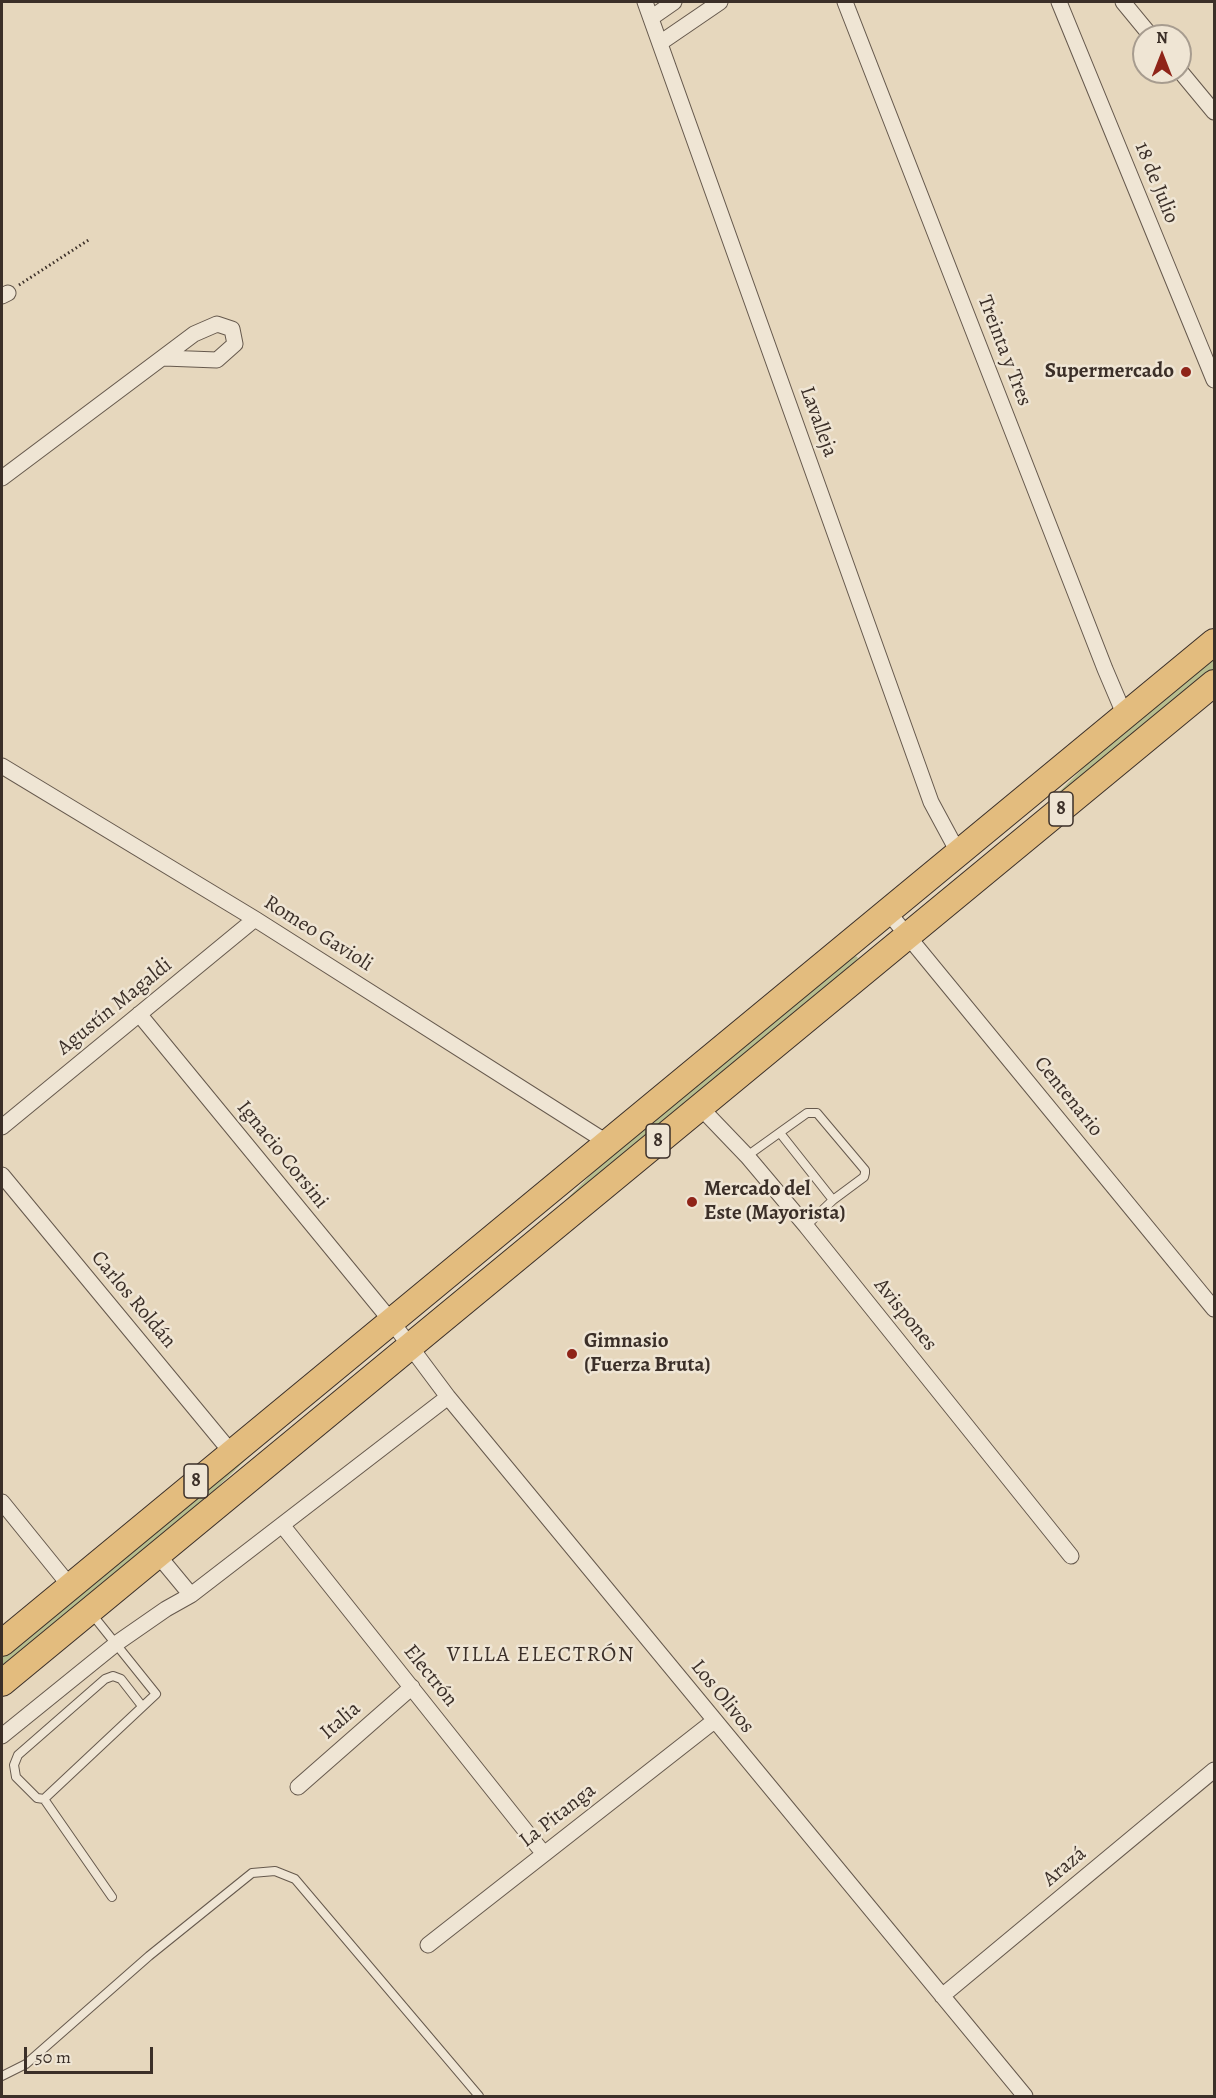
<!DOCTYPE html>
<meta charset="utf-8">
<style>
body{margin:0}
#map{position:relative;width:1216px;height:2098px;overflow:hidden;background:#e6d7bd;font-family:Alegreya,serif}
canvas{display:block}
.frame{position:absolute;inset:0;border:3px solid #3b2f28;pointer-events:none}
.north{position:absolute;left:1132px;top:24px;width:60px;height:60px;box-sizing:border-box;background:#efe5d4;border:2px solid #a79c8f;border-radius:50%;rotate:0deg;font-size:16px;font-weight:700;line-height:24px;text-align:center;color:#3b2f28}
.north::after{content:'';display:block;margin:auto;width:21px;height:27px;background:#8f2418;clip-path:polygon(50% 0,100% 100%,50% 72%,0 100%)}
.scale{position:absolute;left:24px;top:2047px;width:129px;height:27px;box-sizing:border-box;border:3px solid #3b2f28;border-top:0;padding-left:8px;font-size:18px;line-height:21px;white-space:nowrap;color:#3b2f28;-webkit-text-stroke:4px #efe5d4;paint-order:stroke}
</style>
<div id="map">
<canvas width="1216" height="2098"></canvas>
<div class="frame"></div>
<div class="north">N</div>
<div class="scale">50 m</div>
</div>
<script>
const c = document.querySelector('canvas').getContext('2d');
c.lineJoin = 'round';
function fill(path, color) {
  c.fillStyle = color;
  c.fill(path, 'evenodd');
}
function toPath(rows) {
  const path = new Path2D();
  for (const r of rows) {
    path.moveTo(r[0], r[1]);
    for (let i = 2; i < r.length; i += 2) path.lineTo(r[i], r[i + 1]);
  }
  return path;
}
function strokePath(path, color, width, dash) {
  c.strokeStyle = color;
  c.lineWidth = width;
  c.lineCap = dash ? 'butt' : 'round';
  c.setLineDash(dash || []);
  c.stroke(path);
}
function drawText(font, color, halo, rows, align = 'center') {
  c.font = font + ' Alegreya,serif';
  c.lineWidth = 5;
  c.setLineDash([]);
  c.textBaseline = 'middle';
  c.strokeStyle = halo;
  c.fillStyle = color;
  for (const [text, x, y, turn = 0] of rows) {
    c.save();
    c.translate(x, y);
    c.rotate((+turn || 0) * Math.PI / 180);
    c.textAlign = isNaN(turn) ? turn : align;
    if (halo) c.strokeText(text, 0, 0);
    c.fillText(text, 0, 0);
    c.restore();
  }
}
fill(toPath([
 [1214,655,1214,669,925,907,924,905,1048,803,1096,755],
 [856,956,858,958,850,970,438,1309,436,1307,564,1202,618,1147,842,963],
 [260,1446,193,1511,2,1670,2,1655]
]), '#b7be8f');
const service = toPath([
 [780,1133,833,1200],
 [747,1156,807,1113,817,1113,865,1170,865,1173,864,1177,833,1200,806,1226],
 [91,1613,156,1694,44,1799,37,1798,16,1777,14,1765,18,1755,105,1679,113,1676,121,1679,142,1706],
 [44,1799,112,1897],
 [2,2076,26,2064,149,1956,252,1873,275,1871,295,1879,479,2096]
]);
const minor = toPath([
 [645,2,931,802,959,854],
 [845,2,1105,669,1125,716],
 [1059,2,1214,380],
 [1123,2,1151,36],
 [651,18,674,2],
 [660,43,720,2],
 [1180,71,1214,112],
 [2,296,8,293],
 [2,478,194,334,217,324,232,329,235,344,217,360,164,358],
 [2,766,255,919,608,1143],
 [888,912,1214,1309],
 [139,1014,392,1322,448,1397,1025,2096],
 [700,1107,747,1156,806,1226,1071,1556],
 [2,1127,255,919],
 [2,1175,231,1452],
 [2,1502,70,1586],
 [282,1525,544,1854],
 [157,1554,191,1595],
 [2,1736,117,1643,166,1609,191,1595,448,1397],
 [298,1787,412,1687],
 [428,1945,714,1721],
 [942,1996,1214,1770]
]);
const trunk = toPath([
 [2,1643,1214,642],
 [2,1683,1214,683]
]);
strokePath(service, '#66594d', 10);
strokePath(minor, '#66594d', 17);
strokePath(trunk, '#3b2f28', 28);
strokePath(toPath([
 [19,285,90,239]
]), '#3b2f28', 3, [1.5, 3]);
strokePath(service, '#efe5d4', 8);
strokePath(minor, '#efe5d4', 15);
strokePath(trunk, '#e3bc7e', 26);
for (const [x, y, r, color] of [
 [1186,372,6,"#8f2418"],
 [692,1202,6,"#8f2418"],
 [572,1354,6,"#8f2418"]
]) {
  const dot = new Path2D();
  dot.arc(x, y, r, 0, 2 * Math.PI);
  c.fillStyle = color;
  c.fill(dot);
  strokePath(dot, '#efe5d4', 2);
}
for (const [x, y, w] of [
 [1061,809,24],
 [658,1141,24],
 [196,1481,24]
]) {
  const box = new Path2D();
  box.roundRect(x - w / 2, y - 17, w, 34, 4.5);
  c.fillStyle = '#efe5d4';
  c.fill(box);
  strokePath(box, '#3b2f28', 1.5);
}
drawText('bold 20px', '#3b2f28', null, [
 ["8",1061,809],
 ["8",658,1141],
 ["8",196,1481]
]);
drawText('21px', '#3b2f28', '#efe5d4', [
 ["18 de Julio",1156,183,68],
 ["Treinta y Tres",1004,351,69],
 ["Lavalleja",818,422,70],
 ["Romeo Gavioli",318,934,32],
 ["Agustín Magaldi",115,1007,-39],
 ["Centenario",1068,1097,51],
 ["Ignacio Corsini",282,1155,51],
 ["Carlos Roldán",133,1300,50],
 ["Avispones",905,1315,51],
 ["Electrón",430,1676,51],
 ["Los Olivos",722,1697,51],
 ["Italia",341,1721,-41],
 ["La Pitanga",558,1816,-38],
 ["Arazá",1065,1867,-40]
]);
drawText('bold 21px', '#3b2f28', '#efe5d4', [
 ["Supermercado",1174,372,"right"],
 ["Mercado del",704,1190],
 ["Este (Mayorista)",704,1214],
 ["Gimnasio",584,1342],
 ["(Fuerza Bruta)",584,1366]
], 'left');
c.letterSpacing = '1.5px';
drawText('22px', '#3b2f28', '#efe5d4', [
 ["VILLA ELECTRÓN",541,1656]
]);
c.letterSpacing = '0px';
</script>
